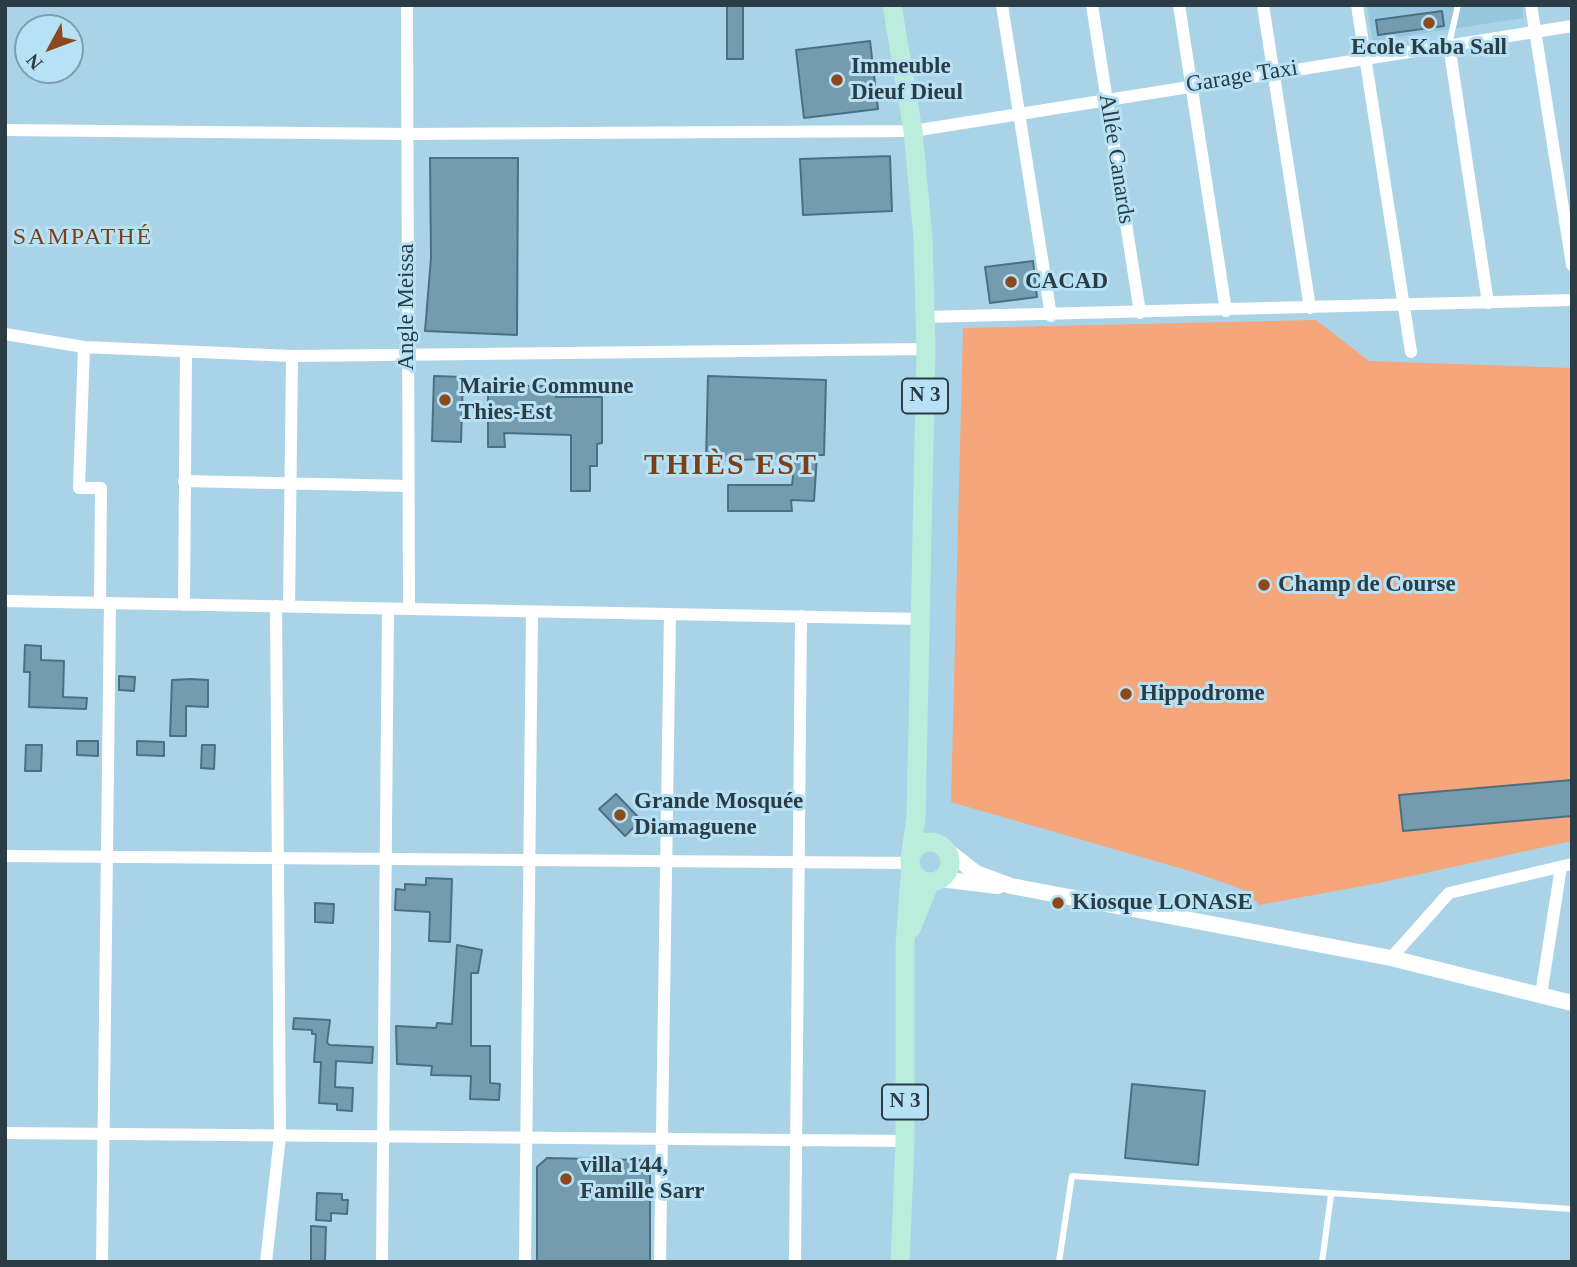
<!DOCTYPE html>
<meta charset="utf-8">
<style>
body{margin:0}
#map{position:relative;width:1577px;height:1267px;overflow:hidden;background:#abd3e8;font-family:"Times New Roman",serif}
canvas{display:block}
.frame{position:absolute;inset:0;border:7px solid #2b3c44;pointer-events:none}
.north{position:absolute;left:14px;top:14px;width:70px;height:70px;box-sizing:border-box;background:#b7e1f5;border:2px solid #7f9fae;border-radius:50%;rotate:229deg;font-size:19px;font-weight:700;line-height:28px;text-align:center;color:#2b3c44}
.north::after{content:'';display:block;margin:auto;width:24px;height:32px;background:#8d491e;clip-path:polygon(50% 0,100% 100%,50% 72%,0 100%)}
</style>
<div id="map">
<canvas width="1577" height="1267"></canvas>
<div class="frame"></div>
<div class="north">N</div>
</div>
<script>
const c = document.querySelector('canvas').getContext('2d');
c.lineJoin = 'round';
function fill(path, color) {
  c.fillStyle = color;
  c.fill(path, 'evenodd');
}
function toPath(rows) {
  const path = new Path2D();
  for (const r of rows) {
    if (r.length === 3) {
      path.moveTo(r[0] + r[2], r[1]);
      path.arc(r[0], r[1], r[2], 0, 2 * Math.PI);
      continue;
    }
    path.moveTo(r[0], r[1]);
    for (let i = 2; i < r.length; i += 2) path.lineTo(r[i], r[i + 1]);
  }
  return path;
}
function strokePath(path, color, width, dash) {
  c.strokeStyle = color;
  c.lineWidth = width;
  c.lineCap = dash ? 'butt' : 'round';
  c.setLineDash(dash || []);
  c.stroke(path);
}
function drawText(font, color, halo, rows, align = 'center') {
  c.font = font + ' "Times New Roman",serif';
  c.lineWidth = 6;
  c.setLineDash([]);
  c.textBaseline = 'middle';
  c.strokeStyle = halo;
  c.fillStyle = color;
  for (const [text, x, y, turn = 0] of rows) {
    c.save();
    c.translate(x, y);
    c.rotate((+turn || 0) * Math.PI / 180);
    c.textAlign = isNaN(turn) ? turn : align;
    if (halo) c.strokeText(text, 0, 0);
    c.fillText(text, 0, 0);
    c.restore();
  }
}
fill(toPath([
 [1367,5,1522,5,1524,18,1373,41]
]), '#97c7df');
fill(toPath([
 [1316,320,1369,361,1572,368,1572,841,1379,883,1259,905,1247,891,1193,872,951,802,963,328]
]), '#f5a67a');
const building = toPath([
 [727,5,743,5,743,59,727,59,727,5],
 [1442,11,1444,26,1378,35,1376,20,1442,11],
 [870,41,878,109,804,118,796,50,870,41],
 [890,156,892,211,803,215,800,159,890,156],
 [430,158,518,158,517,335,425,331,431,258,430,158],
 [1033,261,1037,297,990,303,985,267,1033,261],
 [434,376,463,377,461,442,432,441,434,376],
 [708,376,826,380,824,455,817,455,814,501,791,500,792,511,728,511,728,485,792,485,795,458,706,461,708,376],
 [488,386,555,386,556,397,602,397,602,443,597,444,597,466,590,466,590,491,571,491,571,435,504,433,505,447,488,447,488,386],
 [25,645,41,646,41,660,64,661,63,697,87,698,86,709,29,707,30,672,24,672,25,645],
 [119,676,135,677,134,691,119,690,119,676],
 [191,679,208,680,208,707,186,706,186,736,170,736,172,680,191,679],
 [77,741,98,741,98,756,77,755,77,741],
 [137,741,164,742,164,756,137,755,137,741],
 [26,745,42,745,41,771,25,771,26,745],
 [202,745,215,745,214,769,201,768,202,745],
 [1572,780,1572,816,1403,831,1399,795,1572,780],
 [616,794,641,820,625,836,599,809,616,794],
 [426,878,452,879,450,942,429,941,430,912,395,910,396,889,405,890,405,884,426,885,426,878],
 [315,903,334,904,333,923,315,922,315,903],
 [457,945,482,950,478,973,471,973,471,1046,490,1046,490,1083,500,1084,499,1100,470,1099,471,1076,431,1075,432,1066,397,1064,396,1026,436,1028,437,1023,452,1024,457,945],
 [294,1018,330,1020,327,1043,330,1045,373,1047,372,1063,336,1061,335,1087,353,1088,352,1111,337,1110,337,1104,319,1103,321,1062,314,1062,316,1034,312,1034,312,1030,293,1029,294,1018],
 [1132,1084,1205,1091,1198,1165,1125,1158,1132,1084],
 [547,1158,644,1160,650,1169,650,1262,537,1262,537,1167,547,1158],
 [317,1193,342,1194,342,1200,348,1200,347,1214,331,1213,331,1221,316,1220,317,1193],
 [311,1226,326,1227,325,1262,311,1262,311,1226]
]);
fill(building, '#749bae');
strokePath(building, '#4b7083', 2);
strokePath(toPath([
 [1449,44,1458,5],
 [1059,1262,1072,1176,1572,1209],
 [1322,1262,1331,1195]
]), '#fff', 6);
strokePath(toPath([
 [407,5,409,609],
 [1002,5,1051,316],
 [1092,5,1140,313],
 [1179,5,1226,311],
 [1263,5,1310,308],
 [1357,5,1411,352],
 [1531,5,1572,265],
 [1449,45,1488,303],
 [5,130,408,134,913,131,1572,26],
 [925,317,1572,300],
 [5,334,84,347,292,356,926,349],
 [84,347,79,488,101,488,100,603],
 [184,481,407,486],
 [5,601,921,619],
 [184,605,186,352],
 [289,607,292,356],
 [5,856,910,863],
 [1391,958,1449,893,1572,864],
 [1541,995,1561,867],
 [5,1133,905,1141],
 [102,1262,110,603],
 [266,1262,280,1136,276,606],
 [382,1262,388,609],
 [525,1262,532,612],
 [660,1262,670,614],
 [795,1262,801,616]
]), '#fff', 12);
strokePath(toPath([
 [944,848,976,873,1011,886,1391,958,1572,1003],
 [940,879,998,886]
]), '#fff', 16);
strokePath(toPath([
 [892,5,913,131,923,238,926,349,916,818,910,859],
 [930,862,20],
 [911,929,930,882],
 [900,1262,905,1141,905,943,911,867]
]), '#baeddb', 19);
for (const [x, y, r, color] of [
 [1429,23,7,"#8d491e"],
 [837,80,7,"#8d491e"],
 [1011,282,7,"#8d491e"],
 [445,400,7,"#8d491e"],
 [1264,585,7,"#8d491e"],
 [1126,694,7,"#8d491e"],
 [620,815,7,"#8d491e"],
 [1058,903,7,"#8d491e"],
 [566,1179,7,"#8d491e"]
]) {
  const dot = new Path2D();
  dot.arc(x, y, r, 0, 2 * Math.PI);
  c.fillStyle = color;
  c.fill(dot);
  strokePath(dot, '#b7e1f5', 2.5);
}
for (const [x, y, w] of [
 [925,396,46],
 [905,1102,46]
]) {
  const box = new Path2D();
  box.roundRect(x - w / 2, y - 17.5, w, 35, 5);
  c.fillStyle = '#b7e1f5';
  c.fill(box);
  strokePath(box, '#2b3c44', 2);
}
drawText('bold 21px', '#2b3c44', null, [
 ["N 3",925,396],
 ["N 3",905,1102]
]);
drawText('bold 23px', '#2b3c44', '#b7e1f5', [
 ["Ecole Kaba Sall",1429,48,"center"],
 ["Immeuble",851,67],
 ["Dieuf Dieul",851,93],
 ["CACAD",1025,282],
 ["Mairie Commune",459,387],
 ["Thies-Est",459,413],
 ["Champ de Course",1278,585],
 ["Hippodrome",1140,694],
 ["Grande Mosquée",634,802],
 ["Diamaguene",634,828],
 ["Kiosque LONASE",1072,903],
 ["villa 144,",580,1166],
 ["Famille Sarr",580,1192]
], 'left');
drawText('23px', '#2b3c44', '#b7e1f5', [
 ["Garage Taxi",1242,77,-9],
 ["Allée Canards",1116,159,81],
 ["Angle Meissa",407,307,-90]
]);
c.letterSpacing = '2px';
drawText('24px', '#7d3f17', '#b7e1f5', [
 ["SAMPATHÉ",83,238]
]);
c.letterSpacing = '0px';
c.letterSpacing = '2px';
drawText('bold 30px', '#7d3f17', '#b7e1f5', [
 ["THIÈS EST",731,466]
]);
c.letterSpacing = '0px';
</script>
